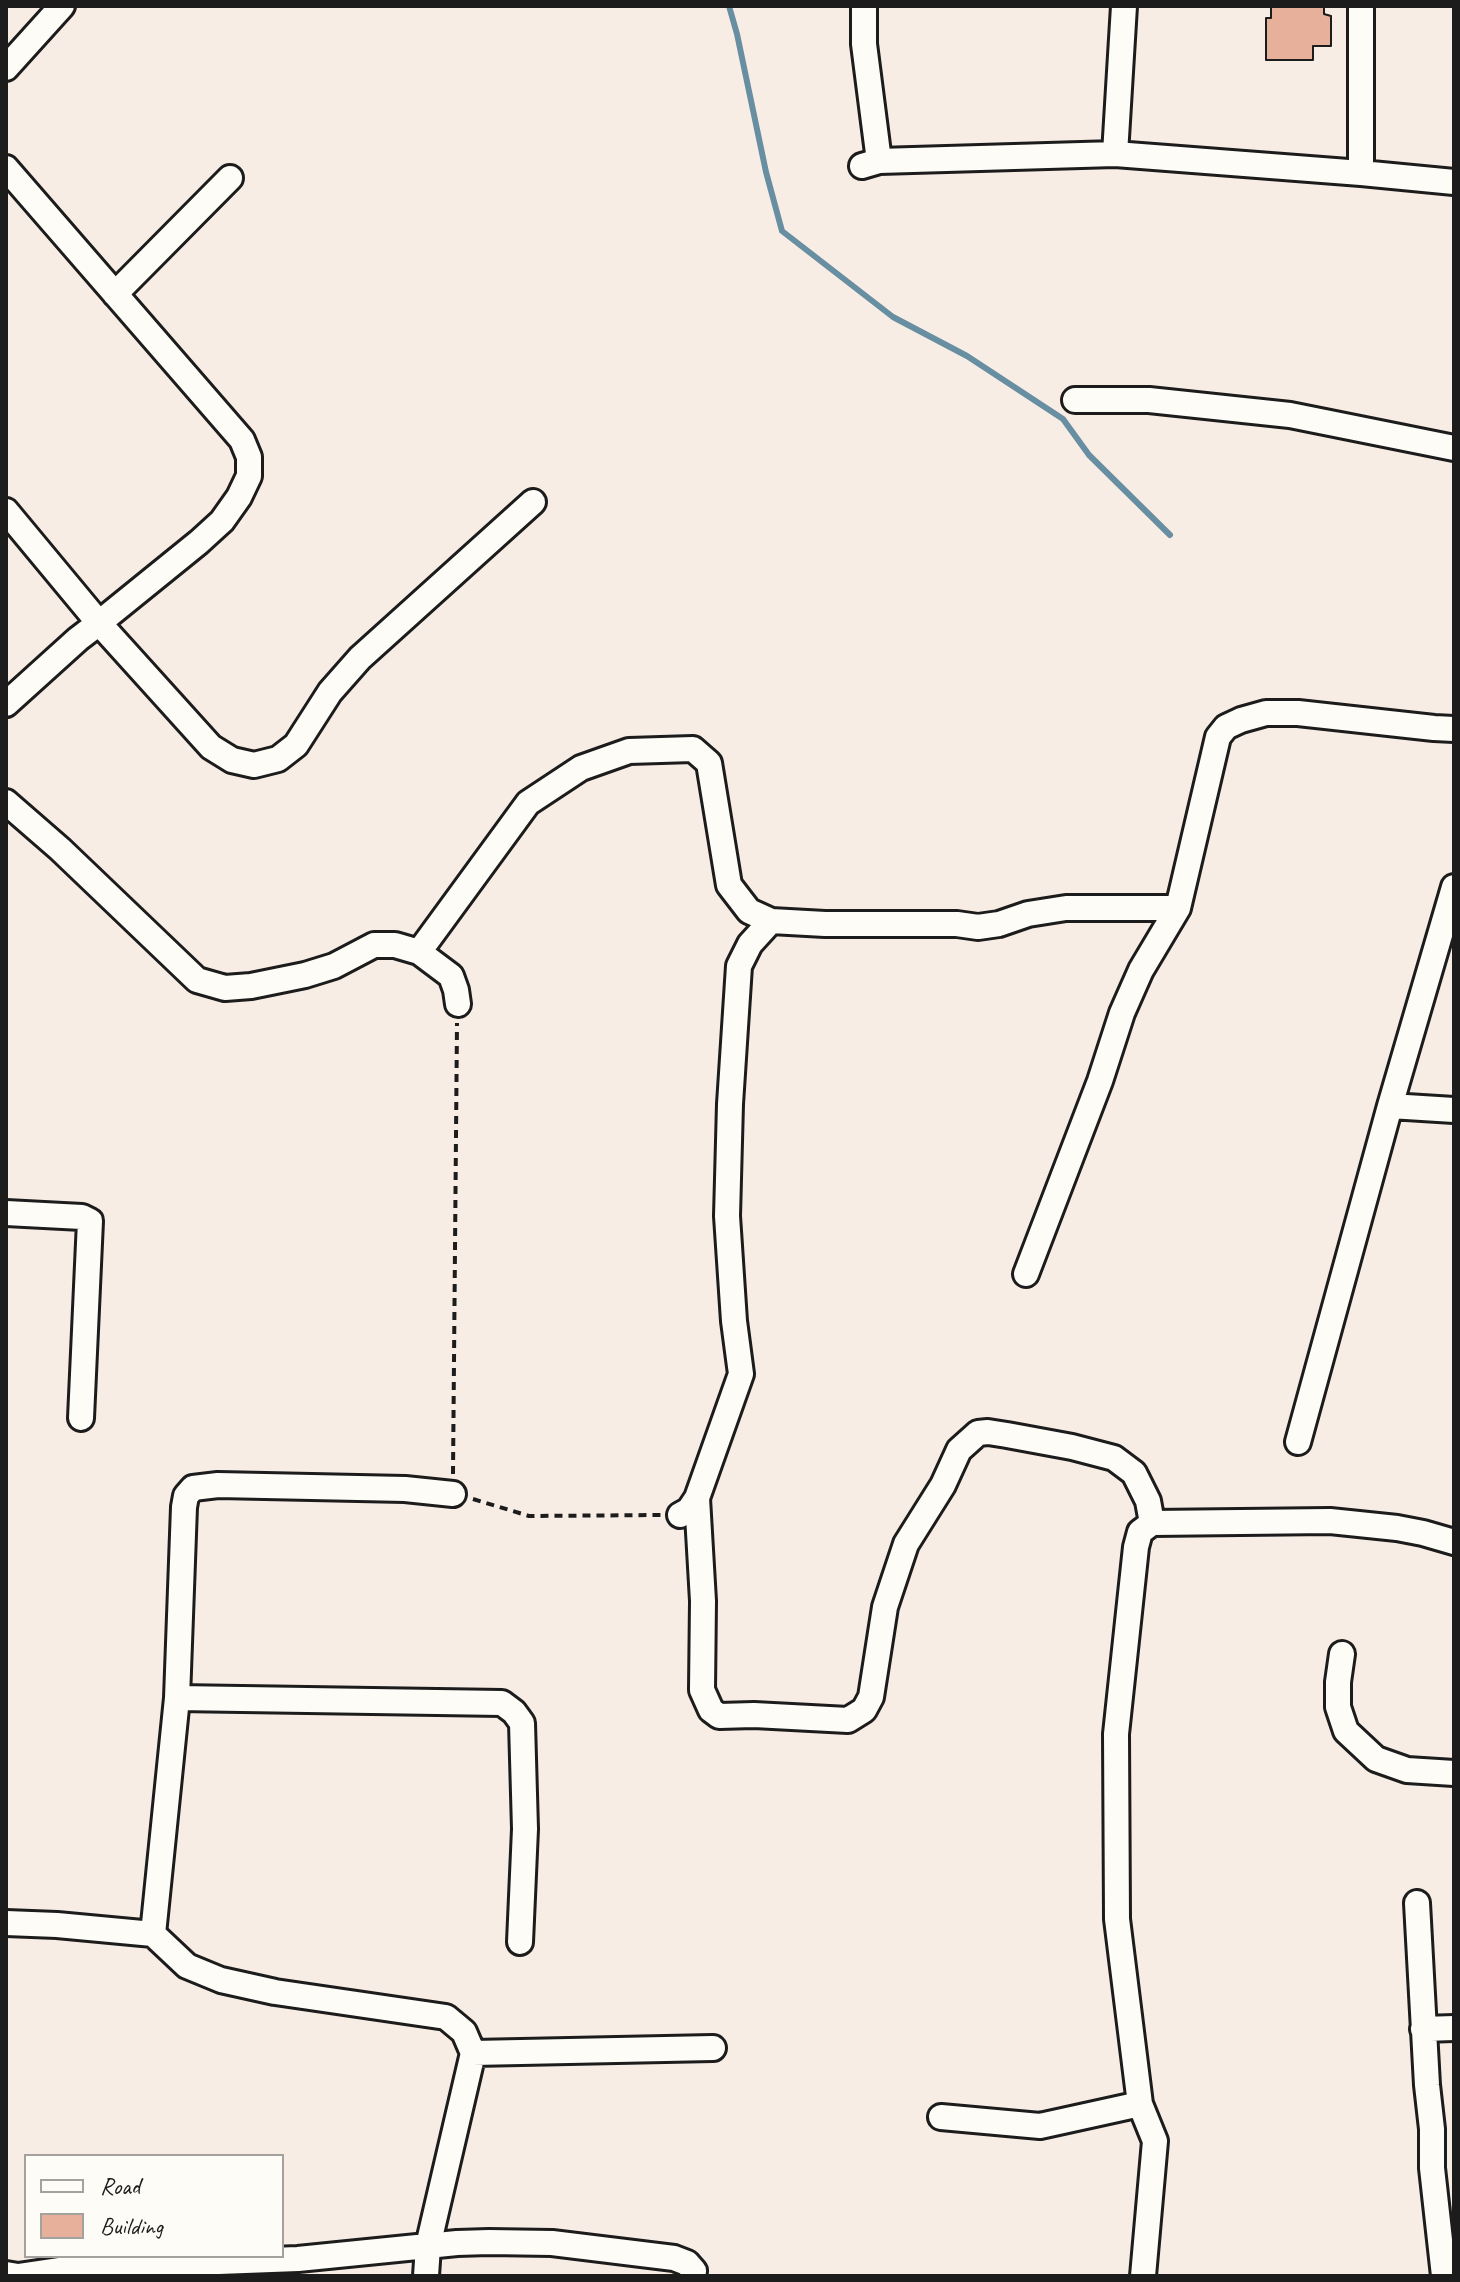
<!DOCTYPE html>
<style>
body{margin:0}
#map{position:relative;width:1460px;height:2282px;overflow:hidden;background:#f8ede5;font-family:Caveat,sans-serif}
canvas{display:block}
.frame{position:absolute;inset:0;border:8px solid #1c1c1c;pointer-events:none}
.legend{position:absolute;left:24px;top:2154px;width:260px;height:104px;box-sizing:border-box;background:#fdfcf7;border:2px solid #a3a29f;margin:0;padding:10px 14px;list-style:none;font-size:24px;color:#1c1c1c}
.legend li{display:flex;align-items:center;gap:16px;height:40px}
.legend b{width:40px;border:2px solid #a3a29f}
</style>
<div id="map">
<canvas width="1460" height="2282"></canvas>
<div class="frame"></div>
<ul class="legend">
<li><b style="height:10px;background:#fdfcf7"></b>Road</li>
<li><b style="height:22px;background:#e6b09b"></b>Building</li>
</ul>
</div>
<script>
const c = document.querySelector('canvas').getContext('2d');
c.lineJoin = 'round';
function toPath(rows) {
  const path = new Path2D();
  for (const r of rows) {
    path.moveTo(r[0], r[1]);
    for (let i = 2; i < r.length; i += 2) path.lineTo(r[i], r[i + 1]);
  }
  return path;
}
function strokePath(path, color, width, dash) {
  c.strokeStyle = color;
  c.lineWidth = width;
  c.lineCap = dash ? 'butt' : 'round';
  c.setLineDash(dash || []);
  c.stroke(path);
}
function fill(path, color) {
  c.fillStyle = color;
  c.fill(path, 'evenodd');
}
strokePath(toPath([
 [729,6,737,34,766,172,782,231,893,317,967,356,1063,419,1089,455,1170,535]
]), '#688ea2', 6);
const building = toPath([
 [1271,6,1324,6,1324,14,1331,16,1331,46,1313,46,1313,60,1266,60,1266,18,1271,18,1271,6]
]);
fill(building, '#e6b09b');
strokePath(building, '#1c1c1c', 2);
const minor = toPath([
 [864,6,864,44,879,161],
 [6,68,62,6],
 [1115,154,1124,6],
 [862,166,879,161,1115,154,1361,173,1454,182],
 [6,168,242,440,249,457,249,476,239,497,222,521,199,542,99,623,211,747,232,760,254,765,278,759,296,745,330,692,360,658,533,502],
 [1361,173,1361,6],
 [115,294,230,178],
 [1075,400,1149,400,1290,415,1454,448],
 [6,511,99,623,78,639,6,704],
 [6,802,60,849,197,980,225,988,251,986,305,975,334,966,374,945,395,945,419,952,451,976,456,990,458,1004],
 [419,952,528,803,581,768,629,751,693,749,709,763,729,885,749,911,771,921,825,924,957,924,978,927,999,924,1028,914,1066,908,1178,908],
 [1390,1106,1454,1110],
 [6,1213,82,1217,90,1221,81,1418],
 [1026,1274,1100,1081,1122,1013,1141,970,1178,908,1218,737,1226,727,1241,720,1266,713,1298,713,1434,728,1454,729],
 [1298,1442,1390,1106,1454,887],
 [697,1498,703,1601,702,1690,711,1710,719,1716,754,1715,848,1720,864,1710,871,1697,885,1607,906,1544,943,1485,959,1450,978,1433,988,1432,1007,1435,1072,1447,1114,1458,1134,1473,1148,1501,1152,1523],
 [680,1515,689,1510,697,1498,741,1374,734,1321,727,1216,730,1104,739,966,750,944,771,921],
 [1342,1654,1338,1682,1338,1707,1346,1731,1376,1759,1407,1770,1454,1773],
 [177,1698,502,1703,514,1712,522,1723,525,1829,520,1942],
 [1417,1903,1427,2085,1432,2129,1432,2168,1444,2276],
 [6,1923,57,1925,153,1934,187,1966,221,1980,275,1992,446,2017,464,2032,473,2053,428,2246,426,2276],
 [153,1934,177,1698,184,1507,186,1496,193,1488,218,1485,405,1489,453,1494],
 [1423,2029,1454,2028],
 [473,2053,713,2048],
 [941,2117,1040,2126,1140,2104],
 [6,2274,18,2276,99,2264,165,2264,298,2259,457,2243,489,2242,552,2243,674,2258,687,2263,694,2271,693,2276],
 [1143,2276,1155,2141,1140,2104,1117,1919,1116,1734,1136,1547,1140,1532,1152,1523,1330,1521,1397,1528,1423,1533,1454,1542]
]);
strokePath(minor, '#1c1c1c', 30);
strokePath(toPath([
 [453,1474,457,1023],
 [473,1499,529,1516,662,1515]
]), '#1c1c1c', 4, [8, 6]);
strokePath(minor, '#fdfcf7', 24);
</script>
